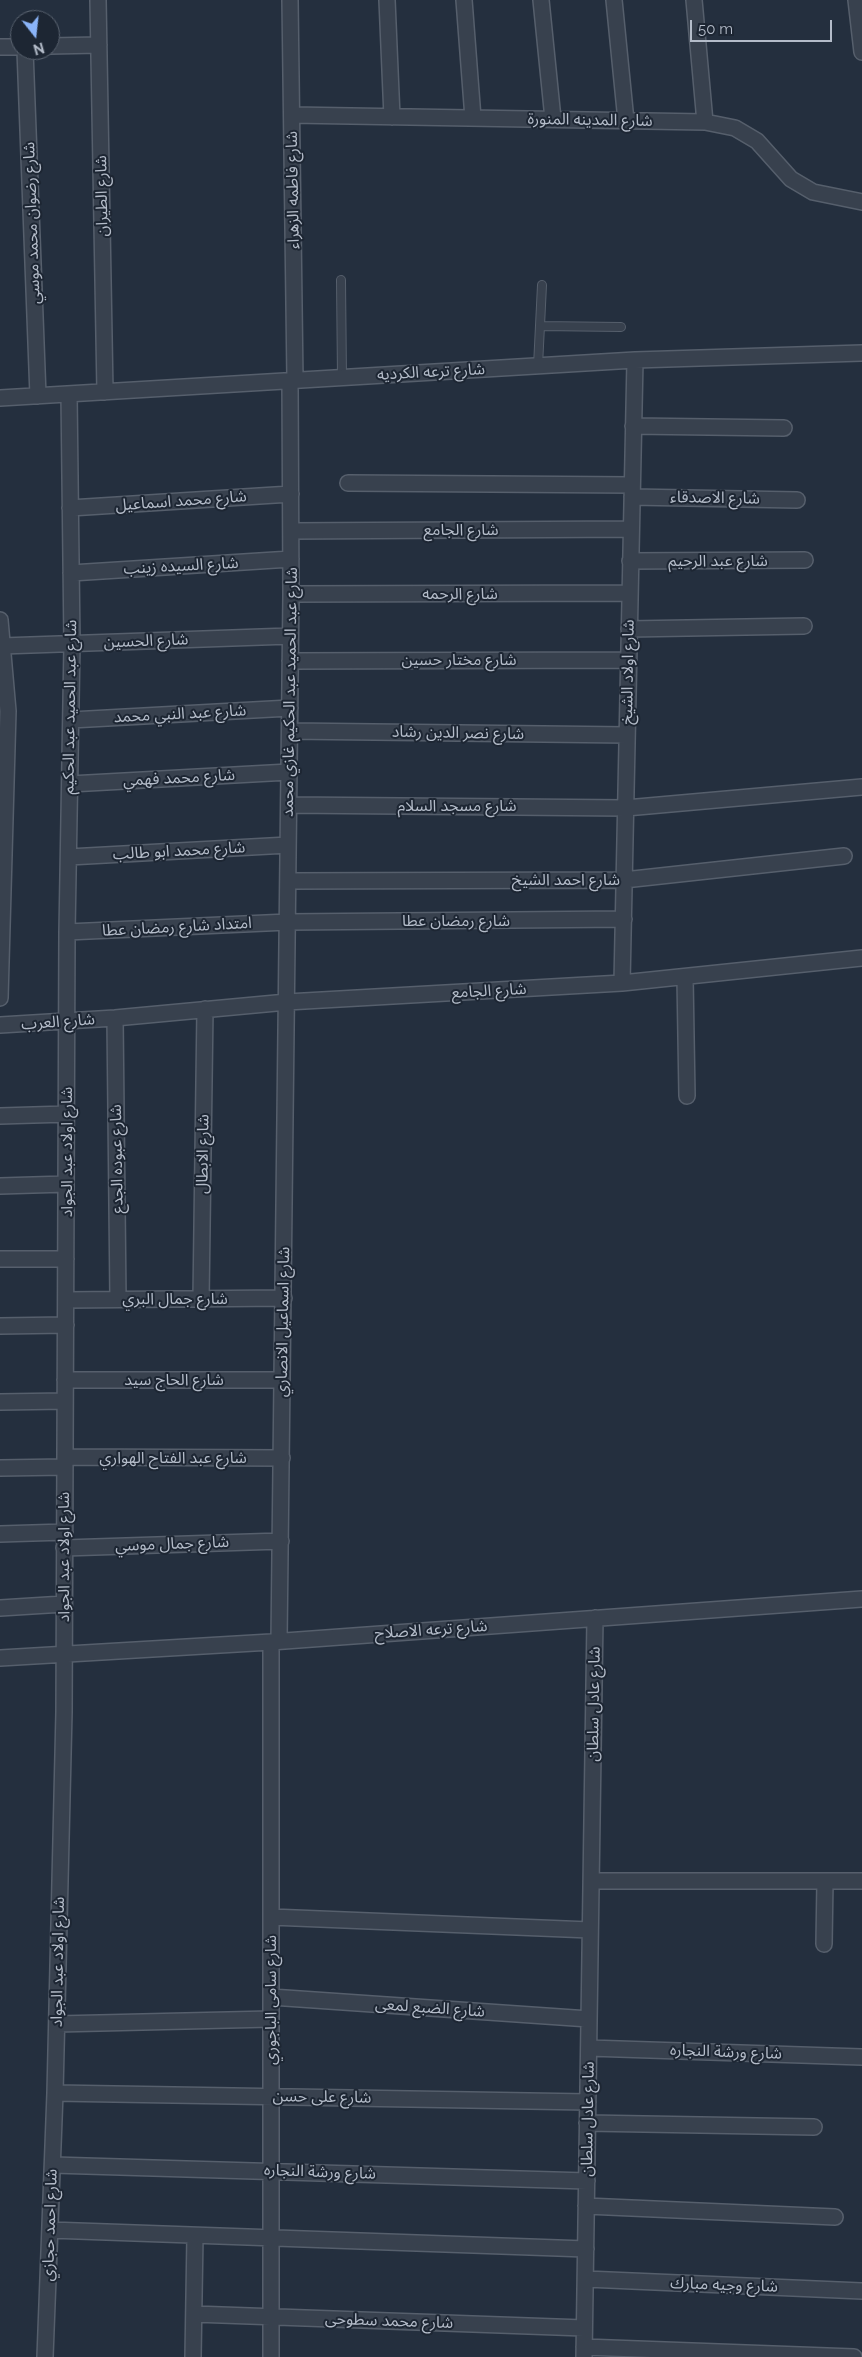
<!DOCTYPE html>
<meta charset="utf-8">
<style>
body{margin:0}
#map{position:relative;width:862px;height:2357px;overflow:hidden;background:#242f3e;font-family:Raleway,sans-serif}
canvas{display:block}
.north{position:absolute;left:10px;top:10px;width:50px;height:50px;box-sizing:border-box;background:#1d2633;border:1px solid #59626f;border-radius:50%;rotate:164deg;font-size:14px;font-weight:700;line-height:20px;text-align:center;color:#b4bcc9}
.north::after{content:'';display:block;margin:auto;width:18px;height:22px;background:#8ab4f8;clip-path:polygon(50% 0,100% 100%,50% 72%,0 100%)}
.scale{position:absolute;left:690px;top:20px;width:142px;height:22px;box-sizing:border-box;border:2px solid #b4bcc9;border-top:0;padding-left:6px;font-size:15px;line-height:18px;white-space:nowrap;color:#b4bcc9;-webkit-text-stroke:4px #1d2633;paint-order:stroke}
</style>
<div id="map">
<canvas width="862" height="2357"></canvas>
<div class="north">N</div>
<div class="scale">50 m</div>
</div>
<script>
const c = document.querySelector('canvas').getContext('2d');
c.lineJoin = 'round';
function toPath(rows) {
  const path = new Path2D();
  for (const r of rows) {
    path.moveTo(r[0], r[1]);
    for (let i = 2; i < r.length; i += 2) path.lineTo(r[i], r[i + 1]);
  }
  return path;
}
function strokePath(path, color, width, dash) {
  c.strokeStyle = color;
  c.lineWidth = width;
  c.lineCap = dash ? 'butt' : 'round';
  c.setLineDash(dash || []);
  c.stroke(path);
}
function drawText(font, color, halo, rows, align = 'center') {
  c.font = font + ' Raleway,"Noto Sans Arabic",sans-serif';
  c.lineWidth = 4;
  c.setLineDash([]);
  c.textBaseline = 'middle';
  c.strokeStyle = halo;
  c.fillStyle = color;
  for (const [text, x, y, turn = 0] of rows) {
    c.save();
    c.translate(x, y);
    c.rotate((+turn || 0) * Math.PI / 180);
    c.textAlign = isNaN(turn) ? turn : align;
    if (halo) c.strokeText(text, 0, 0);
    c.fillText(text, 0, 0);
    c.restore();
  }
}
const service = toPath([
 [341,280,342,378],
 [540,326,621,327],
 [538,366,542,285]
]);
const minor = toPath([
 [98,0,105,392],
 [290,0,295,380],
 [387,0,392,117],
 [464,0,473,118],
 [541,0,553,119],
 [614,0,626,121],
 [694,0,705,122],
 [856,0,862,52],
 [50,46,99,45],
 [0,47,20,47],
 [25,50,38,396],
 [292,115,705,122,735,128,757,141,791,179,813,192,862,202],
 [0,398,635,360,862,353],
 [633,426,784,428],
 [348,483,632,485],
 [632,497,797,500],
 [70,508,291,494],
 [291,531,631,529],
 [630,561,805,560],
 [71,573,291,559],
 [291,594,630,593],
 [0,620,8,711,0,998],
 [629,629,804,626],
 [2,646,290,636],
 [290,661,629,660],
 [71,720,290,708],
 [290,731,627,735],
 [70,784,289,772],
 [289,805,626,808,862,787],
 [69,857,288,845],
 [288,881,624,880,844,856],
 [67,932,288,922,624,919],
 [685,977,687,1096],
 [622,983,635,360],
 [115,1018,118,1299],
 [0,1025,115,1018,287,1002,622,983,862,958],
 [0,1116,67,1114],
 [0,1186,66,1184],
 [0,1259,66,1259],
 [201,1299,205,1009],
 [66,1300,284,1298],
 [0,1326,66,1325],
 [65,1380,282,1380],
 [0,1402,65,1401],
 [65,1457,282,1458],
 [0,1468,65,1467],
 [0,1534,65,1532],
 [64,1548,281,1541],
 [0,1608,64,1604],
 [279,1641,291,594,290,381],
 [0,1658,271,1642,862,1599],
 [591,1881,862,1881],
 [271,1917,590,1930],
 [824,1944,825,1881],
 [271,1997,589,2019],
 [57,2024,271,2019],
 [589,2048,862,2057],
 [55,2093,588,2102],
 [587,2123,814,2127],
 [53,2165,587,2181],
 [586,2206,835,2217],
 [50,2230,586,2249],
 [586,2279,862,2291],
 [194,2314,584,2328],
 [584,2347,854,2357],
 [45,2357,55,2093,64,1712,67,932,72,644,69,394],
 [193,2357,195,2236],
 [271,2357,271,1642],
 [584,2357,595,1618]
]);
strokePath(service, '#565f6c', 10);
strokePath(minor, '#565f6c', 18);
strokePath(service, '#38414e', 8);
strokePath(minor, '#38414e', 15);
drawText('16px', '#b4bcc9', '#1d2633', [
 ["شارع المدينه المنورة",590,120,1],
 ["شارع فاطمه الزهراء",293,190,-91],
 ["شارع الطيران",102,196,-91],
 ["شارع رضوان محمد موسي",32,223,-92],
 ["شارع ترعه الكرديه",431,372,-3],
 ["شارع الاصدقاء",715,498,1],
 ["شارع محمد اسماعيل",181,501,-4],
 ["شارع الجامع",461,530],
 ["شارع عبد الرحيم",718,561],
 ["شارع السيده زينب",181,566,-3],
 ["شارع الرحمه",460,594],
 ["شارع الحسين",146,641,-2],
 ["شارع مختار حسين",459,660],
 ["شارع اولاد الشيخ",628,672,-89],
 ["شارع عبد الحميد عبد الحكيم غازي محمد",290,692,-89],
 ["شارع عبد الحميد عبد الحكيم",70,707,-89],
 ["شارع عبد النبي محمد",180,714,-3],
 ["شارع نصر الدين رشاد",458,733,1],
 ["شارع محمد فهمي",179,778,-3],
 ["شارع مسجد السلام",457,806],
 ["شارع محمد ابو طالب",179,851,-3],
 ["شارع احمد الشيخ",566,880],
 ["شارع رمضان عطا",456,921],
 ["امتداد شارع رمضان عطا",177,927,-3],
 ["شارع الجامع",489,991,-3],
 ["شارع العرب",58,1022,-4],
 ["شارع اولاد عبد الجواد",67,1152,-90],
 ["شارع الابطال",203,1154,-89],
 ["شارع عبوده الجدع",117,1159,-91],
 ["شارع جمال البري",175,1299],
 ["شارع اسماعيل الانصاري",283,1322,-89],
 ["شارع الحاج سيد",174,1380],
 ["شارع عبد الفتاح الهواري",173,1458],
 ["شارع جمال موسي",172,1544,-2],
 ["شارع اولاد عبد الجواد",64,1557,-90],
 ["شارع ترعه الاصلاح",431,1630,-4],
 ["شارع عادل سلطان",594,1704,-89],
 ["شارع اولاد عبد الجواد",58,1962,-89],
 ["شارع سامى الباجوري",271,2000,-90],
 ["شارع الضبع لمعى",430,2008,4],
 ["شارع ورشة النجاره",726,2052,2],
 ["شارع على حسن",322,2097,1],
 ["شارع عادل سلطان",588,2119,-89],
 ["شارع ورشة النجاره",320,2172,2],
 ["شارع احمد حجازي",50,2225,-88],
 ["شارع وجيه مبارك",724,2285,2],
 ["شارع محمد سطوحى",389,2321,2]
]);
</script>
